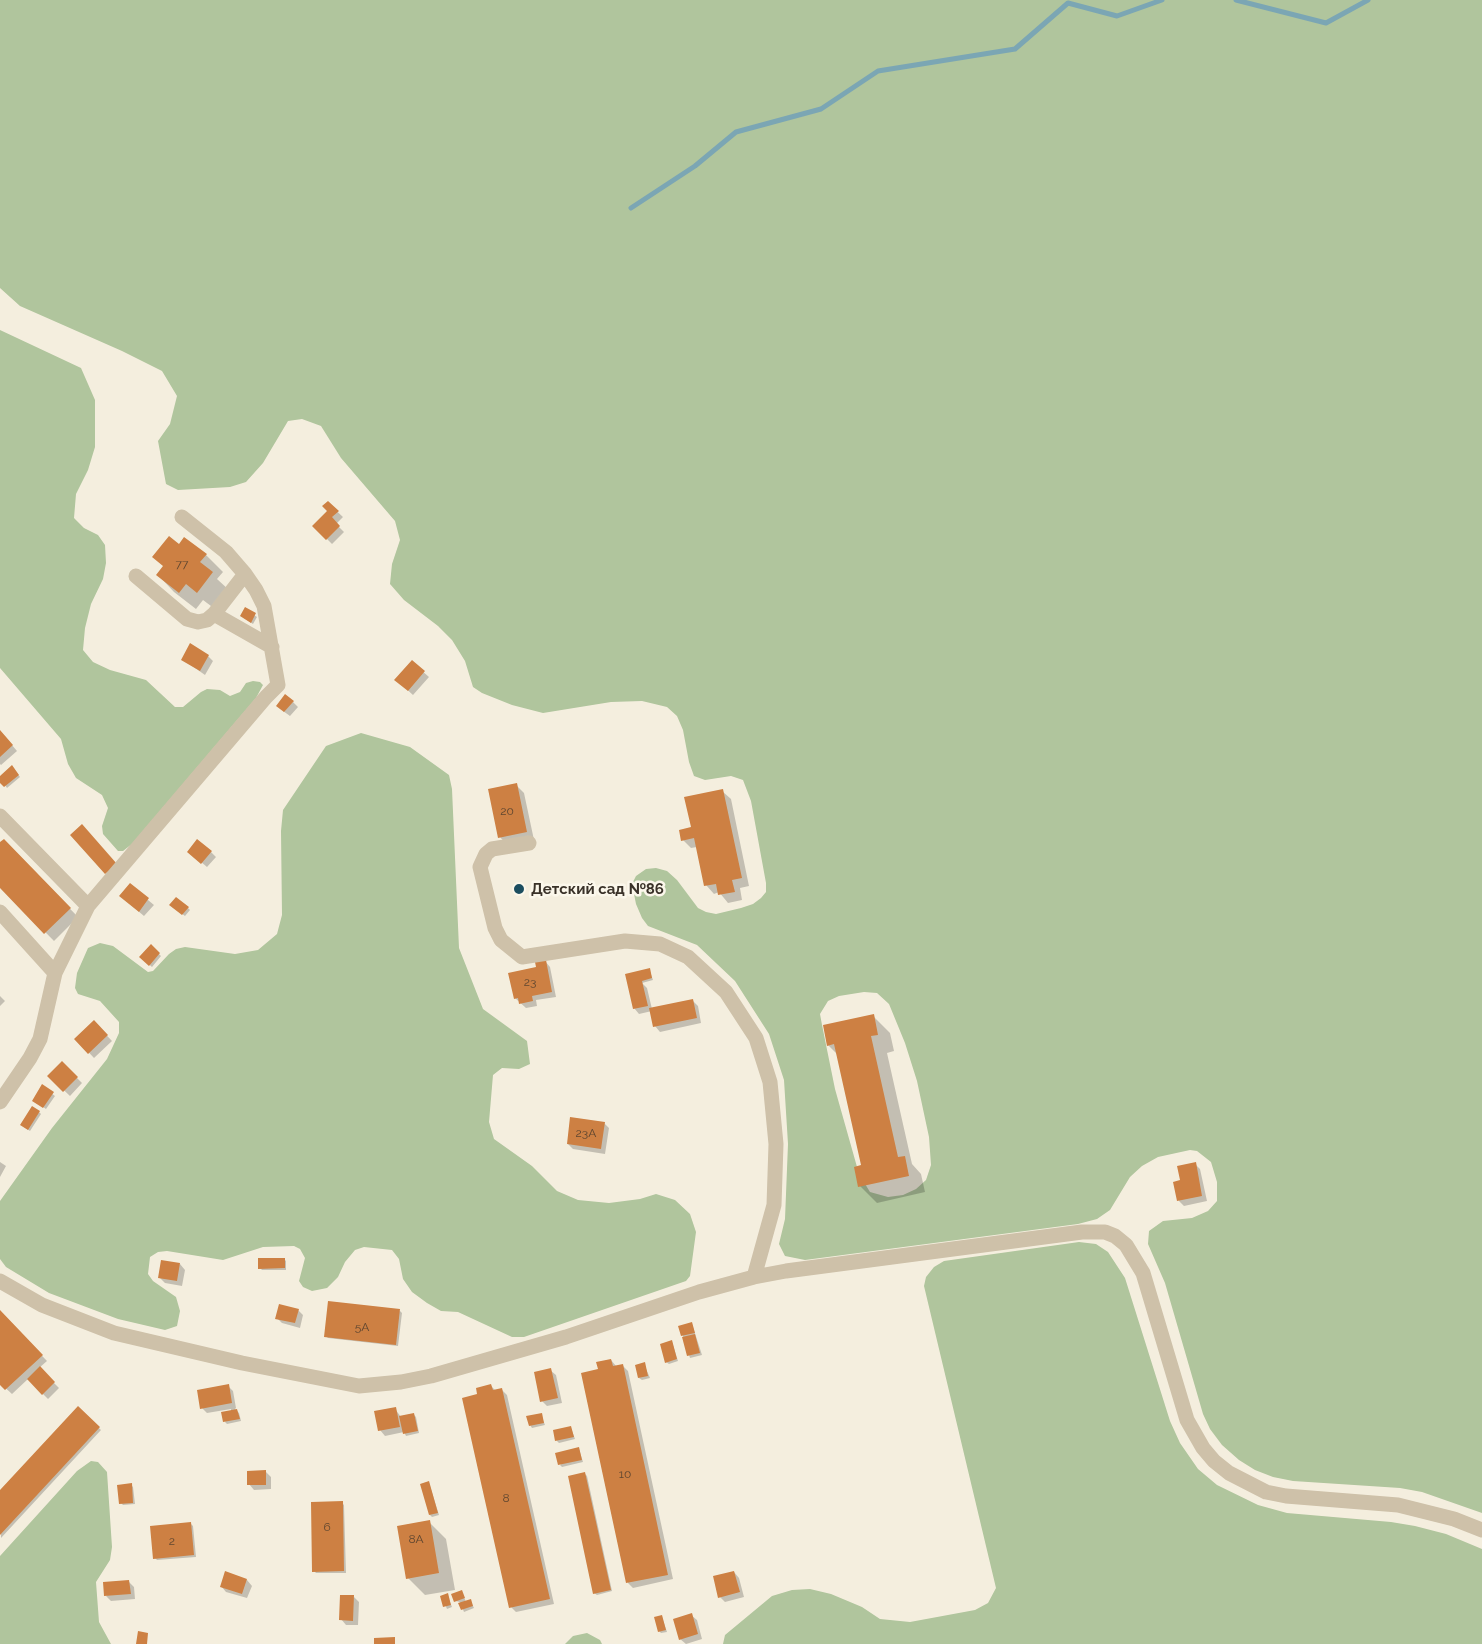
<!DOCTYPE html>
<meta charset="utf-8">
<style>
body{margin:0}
canvas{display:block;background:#f4eede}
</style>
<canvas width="1482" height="1644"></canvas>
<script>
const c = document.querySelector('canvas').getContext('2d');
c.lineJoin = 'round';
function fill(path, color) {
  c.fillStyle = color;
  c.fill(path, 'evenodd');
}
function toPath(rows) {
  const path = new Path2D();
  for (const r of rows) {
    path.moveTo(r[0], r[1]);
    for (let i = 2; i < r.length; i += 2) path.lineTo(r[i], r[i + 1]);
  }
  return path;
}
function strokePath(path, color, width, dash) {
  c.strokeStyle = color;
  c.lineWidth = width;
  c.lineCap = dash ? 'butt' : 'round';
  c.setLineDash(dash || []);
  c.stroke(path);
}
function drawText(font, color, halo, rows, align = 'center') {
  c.font = font + ' Raleway,sans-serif';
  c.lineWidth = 5;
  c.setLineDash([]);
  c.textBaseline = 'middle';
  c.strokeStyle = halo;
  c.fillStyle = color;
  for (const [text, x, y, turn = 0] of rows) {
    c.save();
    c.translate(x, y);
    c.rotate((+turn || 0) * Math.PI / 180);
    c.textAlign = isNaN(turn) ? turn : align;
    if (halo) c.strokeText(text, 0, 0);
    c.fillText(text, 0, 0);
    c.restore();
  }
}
fill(toPath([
 [0,0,1482,0,1482,1513,1422,1492,1400,1488,1293,1481,1273,1477,1255,1470,1239,1460,1222,1445,1210,1429,1203,1414,1165,1283,1148,1244,1149,1231,1163,1221,1192,1218,1208,1211,1217,1201,1217,1182,1211,1162,1197,1151,1190,1150,1158,1157,1142,1166,1130,1177,1110,1210,1097,1219,1078,1224,805,1260,785,1256,779,1244,785,1219,788,1144,784,1080,769,1034,735,981,697,945,648,926,642,918,636,904,632,884,636,876,646,869,656,868,667,871,677,880,698,908,706,912,716,914,741,908,753,904,761,898,766,892,766,883,751,801,743,780,731,776,705,780,694,776,689,762,683,730,677,716,667,707,642,701,611,702,543,713,512,705,482,693,473,687,465,661,452,640,438,626,404,600,390,584,392,564,400,540,395,521,341,458,321,426,302,419,288,421,263,463,246,482,230,487,178,490,166,484,158,441,170,424,177,396,162,371,122,351,20,306,0,288],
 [864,992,877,993,889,1004,905,1043,917,1081,929,1137,931,1165,926,1180,916,1189,903,1195,888,1197,870,1192,859,1174,835,1089,822,1025,820,1014,828,1001,839,996],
 [0,330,81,368,95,400,95,447,88,470,76,494,74,518,84,528,98,535,105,545,106,563,103,579,91,604,85,628,83,650,93,662,110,670,146,680,175,707,183,707,201,692,207,689,220,690,230,696,240,692,246,683,253,681,260,682,263,685,256,698,132,844,123,851,118,851,103,834,102,826,108,808,102,795,76,778,68,764,61,739,0,668],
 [361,733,410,747,449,775,452,789,459,948,483,1009,527,1041,530,1064,519,1069,502,1068,493,1075,489,1122,494,1139,532,1166,557,1191,578,1200,609,1203,640,1199,656,1194,675,1200,690,1214,696,1232,690,1276,686,1281,524,1337,512,1337,458,1312,441,1311,427,1303,412,1292,403,1279,399,1259,392,1250,364,1247,355,1250,345,1262,338,1277,327,1288,312,1291,303,1287,299,1281,305,1258,300,1249,294,1246,263,1247,223,1260,167,1251,158,1252,150,1257,148,1274,153,1281,176,1297,180,1311,177,1326,165,1330,118,1319,49,1293,6,1267,0,1259,0,1201,52,1128,107,1059,119,1033,119,1022,100,1001,78,994,75,988,77,973,88,948,100,943,113,946,148,972,153,971,169,954,176,949,185,947,235,954,258,950,277,934,282,915,281,831,283,810,326,746],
 [1079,1242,1096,1244,1108,1252,1125,1278,1170,1421,1180,1443,1198,1469,1217,1485,1258,1505,1287,1513,1391,1522,1415,1526,1446,1534,1482,1549,1482,1644,723,1644,725,1635,772,1596,792,1590,810,1589,831,1594,862,1607,880,1619,910,1622,975,1610,988,1603,996,1588,924,1286,926,1277,934,1267,944,1261],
 [91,1461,98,1462,107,1472,112,1547,110,1560,96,1582,99,1622,111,1644,0,1644,0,1556,77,1471],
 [587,1633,600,1640,602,1644,565,1644,573,1636]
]), '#b0c59d');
fill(toPath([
 [328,503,343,517,336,524,344,532,332,544,314,526,329,511],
 [179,546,206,555,223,572,217,579,229,590,215,609,203,600,196,609,174,592,158,575],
 [245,609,257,617,253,624,244,618],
 [208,656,213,661,205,675,182,659],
 [412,662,429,677,413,695,402,685],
 [293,702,298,707,290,716,283,711],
 [0,731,17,751,1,765,0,764],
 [12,767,20,777,7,788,0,778],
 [516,785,524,793,534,840,508,846,500,837],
 [722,791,731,799,749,886,740,888,742,900,728,903,719,892,714,894,706,885,697,847,691,848,683,840],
 [4,841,78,917,54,941,0,886,0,844],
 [211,852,216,857,207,867,194,856],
 [130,885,154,905,144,916,126,901],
 [173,907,188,908,190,910,185,916],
 [151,946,161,956,152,967,141,957],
 [545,961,550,967,556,997,536,1000,537,1006,526,1008,515,998],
 [649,969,653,980,642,983,647,988,652,1009,692,1000,698,1006,701,1023,660,1032,655,1026,652,1011,639,1014,634,1008,627,975],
 [0,996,5,1001,0,1006],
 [873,1016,890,1033,894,1051,887,1053,912,1164,921,1174,925,1192,877,1203,860,1186,863,1166,838,1055,828,1045],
 [94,1022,112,1041,94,1058,76,1039],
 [62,1063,82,1083,70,1096,49,1076],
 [43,1087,55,1096,46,1109,36,1102],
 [39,1112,41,1114,30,1131,24,1127],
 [604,1123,609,1128,605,1154,573,1149,568,1144],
 [0,1162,6,1166,0,1177],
 [1195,1164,1200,1169,1207,1201,1184,1206,1179,1201,1182,1182],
 [284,1259,286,1261,286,1270,262,1270,260,1268],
 [180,1264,185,1270,182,1286,165,1283,160,1278],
 [298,1310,303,1315,300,1328,282,1323,277,1318],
 [400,1311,402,1313,398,1346,328,1338,326,1336],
 [0,1312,47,1361,39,1368,59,1388,48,1399,28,1379,12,1394,0,1383],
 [692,1324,702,1355,690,1358,680,1327],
 [672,1342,678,1361,669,1364,666,1362],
 [611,1360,616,1366,623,1366,628,1371,673,1579,633,1588,628,1583,600,1370],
 [644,1364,650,1378,642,1380,639,1378],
 [550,1370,556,1375,562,1403,547,1406,542,1401],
 [228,1386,233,1391,236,1408,235,1409,239,1413,241,1421,227,1424,225,1422,231,1412,231,1409,207,1413,202,1408],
 [491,1386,496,1391,502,1390,507,1395,554,1604,516,1612,511,1607,479,1395],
 [78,1408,101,1430,1,1538,0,1492],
 [395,1409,401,1417,414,1415,416,1417,419,1433,406,1436,404,1432,385,1436,380,1430],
 [541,1415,545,1425,532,1428,530,1425],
 [571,1428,575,1439,559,1443,556,1440],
 [579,1449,583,1462,562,1467,560,1465],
 [266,1472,271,1477,271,1489,254,1490,249,1484],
 [585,1474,587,1476,612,1591,597,1595,594,1593],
 [429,1483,439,1515,432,1517,430,1515],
 [131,1485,133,1487,135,1504,123,1505,121,1503],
 [342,1503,344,1505,346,1573,316,1573,314,1571],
 [429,1522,446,1539,455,1590,425,1595,408,1578],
 [191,1524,193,1526,196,1557,157,1560,155,1558],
 [734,1572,739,1578,744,1597,725,1602,720,1597],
 [247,1580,252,1586,247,1598,226,1592,221,1586],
 [129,1582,134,1587,135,1599,111,1601,106,1596],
 [462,1592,466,1602,470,1600,474,1608,464,1612,460,1602,455,1601],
 [447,1595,452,1607,447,1609,442,1597],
 [354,1597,359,1602,358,1625,346,1625,341,1619],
 [691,1615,697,1620,702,1639,686,1644,680,1639],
 [662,1617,667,1632,661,1633,659,1631]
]), '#0003');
strokePath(toPath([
 [1236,0,1326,23,1368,0],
 [631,208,695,166,736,132,821,109,878,71,1015,49,1068,3,1117,16,1162,0]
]), '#7ba6b4', 5);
fill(toPath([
 [328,501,339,511,332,517,340,526,326,540,312,526,327,511,322,506],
 [169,536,179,544,184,537,207,554,200,562,213,572,197,593,186,584,179,593,156,575,163,566,152,557],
 [245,607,256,613,251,623,240,616],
 [190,643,209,655,200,671,181,660],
 [412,660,425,671,408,691,394,680],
 [285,694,294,701,284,712,276,706],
 [0,730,13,745,0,757],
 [12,765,19,775,4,787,0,783,0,776],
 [517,783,527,832,498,838,488,789],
 [723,789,742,878,732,880,735,892,718,895,716,884,704,886,694,838,681,841,679,830,691,827,684,797],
 [82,824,117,864,105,874,70,835],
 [4,839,71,908,44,934,0,888,0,842],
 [197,839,212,851,201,864,187,852],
 [130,883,149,898,139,912,119,896],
 [176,897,189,907,182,915,169,905],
 [151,944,160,953,149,966,139,957],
 [546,960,552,992,532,996,533,1001,519,1004,518,998,514,999,508,973,536,967,535,962],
 [650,968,652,978,642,981,648,1006,633,1009,625,974],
 [693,999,697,1018,653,1027,649,1008],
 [874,1014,878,1035,871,1036,898,1157,905,1156,909,1176,858,1187,854,1167,861,1165,834,1044,827,1046,823,1025],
 [94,1020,108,1035,88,1054,74,1039],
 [62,1061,78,1077,63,1092,47,1076],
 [42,1084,54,1092,43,1108,32,1101],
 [32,1106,40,1111,28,1130,20,1125],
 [570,1117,605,1122,601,1149,567,1144],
 [1196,1162,1202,1196,1177,1201,1173,1182,1180,1180,1177,1166],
 [258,1258,285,1258,285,1268,258,1269],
 [161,1260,180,1263,177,1281,158,1278],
 [328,1301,400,1309,396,1345,324,1337],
 [279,1304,299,1309,295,1323,275,1319],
 [0,1310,43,1355,5,1390,0,1385],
 [692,1322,695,1333,681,1336,678,1326],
 [695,1334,700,1353,687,1356,682,1337],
 [672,1340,677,1359,665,1363,660,1344],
 [611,1359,613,1366,623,1364,668,1575,626,1583,581,1373,598,1369,596,1362],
 [645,1362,648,1376,638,1378,635,1365],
 [40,1366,55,1382,42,1395,27,1379],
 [551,1368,558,1398,540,1402,534,1372],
 [229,1384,232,1403,200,1409,197,1390],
 [491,1384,493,1390,502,1388,550,1599,509,1608,462,1398,477,1394,476,1388],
 [78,1406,100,1427,0,1535,0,1490],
 [396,1407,400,1427,378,1431,374,1411],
 [237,1409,240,1419,223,1422,221,1412],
 [414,1413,418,1431,403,1434,399,1416],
 [542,1413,544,1423,529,1426,526,1416],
 [571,1426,574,1437,555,1441,553,1430],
 [579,1447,582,1460,558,1465,555,1453],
 [266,1470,266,1485,247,1485,247,1471],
 [585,1472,611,1590,593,1594,568,1476],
 [429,1481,438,1513,429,1515,420,1484],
 [132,1483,133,1503,119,1504,117,1485],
 [343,1501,344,1571,312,1572,311,1502],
 [430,1520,439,1573,406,1579,397,1526],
 [191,1522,194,1555,153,1559,150,1526],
 [225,1571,247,1579,242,1594,220,1587],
 [734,1571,740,1592,718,1598,713,1576],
 [129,1580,131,1594,104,1596,103,1582],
 [462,1590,465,1598,454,1602,451,1594],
 [448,1593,451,1605,443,1607,440,1596],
 [340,1595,354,1595,353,1621,339,1620],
 [471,1599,473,1606,461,1610,458,1603],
 [692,1613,698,1634,679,1640,673,1619],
 [662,1615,666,1630,658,1632,654,1617],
 [138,1631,148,1633,147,1644,136,1644],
 [395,1637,395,1644,374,1644,374,1638]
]), '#cd8043');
strokePath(toPath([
 [136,576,187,619,198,622,207,620,214,614,245,574],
 [214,614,272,647],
 [0,816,88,906,55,973,0,912],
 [529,843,492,849,486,854,480,867,495,928,501,940,522,957,625,941,660,944,688,957,726,992,756,1038,770,1082,776,1144,774,1205,754,1277],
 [88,906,266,697,278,685,264,606,256,590,245,574,226,552,182,517],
 [0,1102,30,1058,40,1039,55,973],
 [0,1281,42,1305,114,1333,242,1363,359,1386,401,1382,431,1376,566,1337,699,1292,754,1277,786,1271,1082,1232,1105,1232,1115,1236,1126,1245,1143,1273,1187,1420,1203,1448,1214,1461,1229,1473,1266,1492,1286,1496,1398,1505,1454,1519,1482,1530]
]), '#cec1a9', 15);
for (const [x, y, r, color] of [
 [519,889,6,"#1b4d5f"]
]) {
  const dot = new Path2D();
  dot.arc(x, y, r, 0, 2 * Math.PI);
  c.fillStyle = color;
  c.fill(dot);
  strokePath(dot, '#fbf7eb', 2);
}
drawText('12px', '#5f4630', null, [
 ["77",182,564],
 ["20",507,811],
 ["23",530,982],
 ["23А",586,1133],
 ["5А",362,1327],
 ["10",625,1474],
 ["8",506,1498],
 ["6",327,1527],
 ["8А",416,1539],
 ["2",172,1541]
]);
drawText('bold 15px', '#3a3229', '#fbf7eb', [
 ["Детский сад №86",531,889]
], 'left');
</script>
